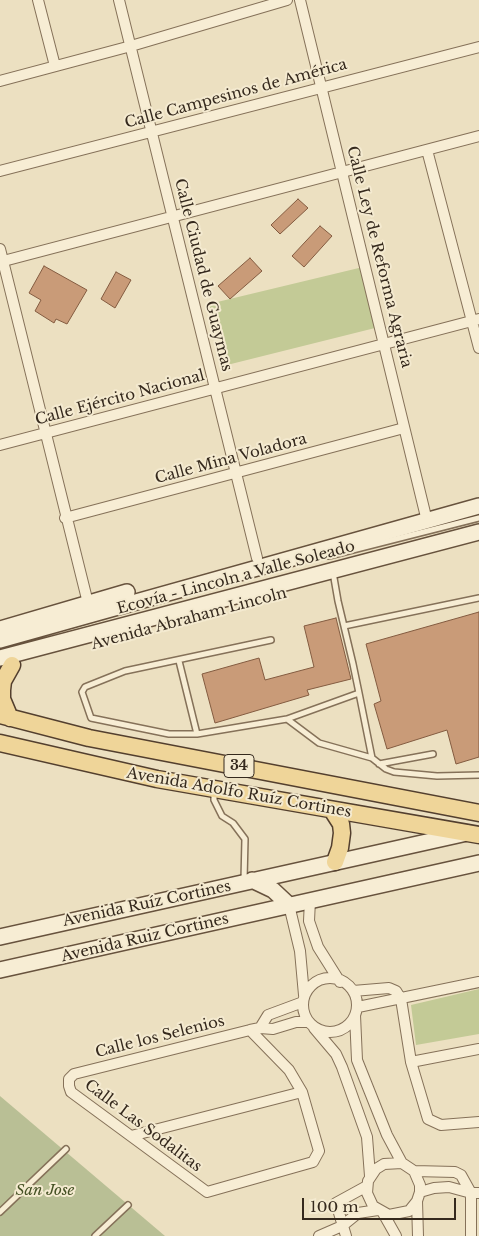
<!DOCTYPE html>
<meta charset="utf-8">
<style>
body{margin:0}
#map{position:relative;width:479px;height:1236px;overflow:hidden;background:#ece0c1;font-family:"Libre Baskerville",serif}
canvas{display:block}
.scale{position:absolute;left:302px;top:1198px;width:154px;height:22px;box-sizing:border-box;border:2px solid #35291d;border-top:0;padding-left:6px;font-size:15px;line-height:18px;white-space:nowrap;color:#35291d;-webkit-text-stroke:4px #f4ead0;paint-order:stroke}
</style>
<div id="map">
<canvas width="479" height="1236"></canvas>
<div class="scale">100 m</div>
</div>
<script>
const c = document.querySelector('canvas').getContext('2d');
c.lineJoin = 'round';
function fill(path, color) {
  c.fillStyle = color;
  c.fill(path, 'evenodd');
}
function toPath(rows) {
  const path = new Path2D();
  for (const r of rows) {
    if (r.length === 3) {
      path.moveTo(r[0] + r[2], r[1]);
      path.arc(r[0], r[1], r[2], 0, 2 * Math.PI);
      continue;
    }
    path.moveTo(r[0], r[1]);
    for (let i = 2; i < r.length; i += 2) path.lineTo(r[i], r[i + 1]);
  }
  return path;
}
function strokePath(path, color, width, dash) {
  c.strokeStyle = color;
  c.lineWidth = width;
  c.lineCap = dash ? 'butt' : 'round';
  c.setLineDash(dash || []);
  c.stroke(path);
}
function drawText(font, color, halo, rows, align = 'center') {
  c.font = font + ' "Libre Baskerville",serif';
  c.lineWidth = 4;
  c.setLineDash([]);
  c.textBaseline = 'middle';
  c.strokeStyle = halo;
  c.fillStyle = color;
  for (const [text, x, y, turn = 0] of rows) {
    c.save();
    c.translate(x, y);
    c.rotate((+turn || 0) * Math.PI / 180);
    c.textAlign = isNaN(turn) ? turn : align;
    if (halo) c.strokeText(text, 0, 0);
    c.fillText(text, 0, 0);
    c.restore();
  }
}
fill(toPath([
 [363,267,379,327,227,365,209,304],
 [479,989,479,1034,416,1045,411,1005]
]), '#c3ca96');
fill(toPath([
 [0,1096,165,1236,0,1236]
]), '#b9bf95');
const building = toPath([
 [298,199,308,208,280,234,271,225,298,199],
 [320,226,332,236,304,267,292,256,320,226],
 [250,258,262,271,230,299,218,286,250,258],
 [44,266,87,290,67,324,56,319,54,323,35,311,41,300,29,293,44,266],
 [116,272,131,280,115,308,101,299,116,272],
 [479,612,479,757,456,764,447,730,387,749,374,704,381,701,366,644,479,612],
 [336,618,351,679,307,690,309,695,215,723,202,674,259,658,265,680,314,667,304,626,336,618]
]);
fill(building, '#c99b78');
strokePath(building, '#835b40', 1);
const lane = toPath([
 [329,556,479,518],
 [334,578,338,601,353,664,359,693,372,758,319,743,287,719,359,693],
 [344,626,479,598],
 [271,640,125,671,85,687,82,692,91,718,169,734,197,734,287,719],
 [179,661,197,734],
 [372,758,386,769,394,772,437,776,479,775],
 [379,764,433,754],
 [214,793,214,800,222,816,233,823,245,839,244,880],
 [0,1212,66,1149],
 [95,1236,128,1205]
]);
const street = toPath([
 [38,0,55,66],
 [119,0,257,558],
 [300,0,427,521],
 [0,81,131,46,287,0],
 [427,150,479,348],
 [0,171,479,47],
 [0,249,88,603],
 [0,262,479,136],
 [0,445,479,319],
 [65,518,404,428],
 [310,900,309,921,318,947,340,982],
 [289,905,300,951,304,995],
 [330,1005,27],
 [353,991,389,988,396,991,401,999,411,1062,428,1119,441,1125,479,1122],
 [358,1007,479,982],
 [355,1015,357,1060,387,1135,402,1163],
 [260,1028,268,1015,303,1002],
 [314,1028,336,1054,342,1067,367,1137,370,1176],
 [250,1030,289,1070,302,1092,319,1151,313,1162,207,1192,71,1092,69,1086,69,1079,74,1074,250,1030,260,1028,273,1029,296,1022,308,1022],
 [411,1062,479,1049],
 [131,1136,302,1092],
 [414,1171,420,1185,420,1192,417,1201,409,1211,389,1215,373,1206,367,1193,368,1181,376,1169,384,1164,402,1163,414,1171,455,1172,461,1175,471,1193,471,1236],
 [420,1192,434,1188,449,1187,471,1193,479,1193],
 [417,1201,418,1236],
 [383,1213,396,1236],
 [319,1236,342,1226,358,1213,378,1210],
 [346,1236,336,1203,367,1186]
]);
const secondary = toPath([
 [0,629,127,592],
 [0,640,479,506],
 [0,658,479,532],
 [252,880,273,890,289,905],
 [0,937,467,833],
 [0,970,479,863]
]);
const primary = toPath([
 [0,715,89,738,479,813],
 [10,718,2,699,2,690,3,681,12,665],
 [0,743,157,779,479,835],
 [332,810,341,824,342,833,340,848,335,862]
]);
strokePath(lane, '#857159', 8);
strokePath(street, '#857159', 12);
strokePath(secondary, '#67523d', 18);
strokePath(primary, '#533f2e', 19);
strokePath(lane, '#f7edd4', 5);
strokePath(street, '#f7edd4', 10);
strokePath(secondary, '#f7edd4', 15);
strokePath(primary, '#efd599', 16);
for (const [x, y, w] of [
 [239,766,30]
]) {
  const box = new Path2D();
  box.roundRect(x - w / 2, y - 11.5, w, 23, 4);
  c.fillStyle = '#f4ead0';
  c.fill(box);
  strokePath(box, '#35291d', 1);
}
drawText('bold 14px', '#35291d', null, [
 ["34",239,766]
]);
drawText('15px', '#35291d', '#f4ead0', [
 ["Calle Campesinos de América",236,94,-15],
 ["Calle Ley de Reforma Agraria",379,257,76],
 ["Calle Ciudad de Guaymas",203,275,76],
 ["Calle Ejército Nacional",120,398,-15],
 ["Calle Mina Voladora",231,459,-15],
 ["Ecovía - Lincoln a Valle Soleado",236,578,-15],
 ["Avenida Abraham Lincoln",189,619,-15],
 ["Avenida Adolfo Ruíz Cortines",239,793,10],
 ["Avenida Ruíz Cortines",147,904,-12],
 ["Avenida Ruiz Cortines",145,938,-13],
 ["Calle los Selenios",160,1037,-14],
 ["Calle Las Sodalitas",143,1126,37]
]);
drawText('italic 15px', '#455124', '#f4ead0', [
 ["San Jose",45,1191]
]);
</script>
